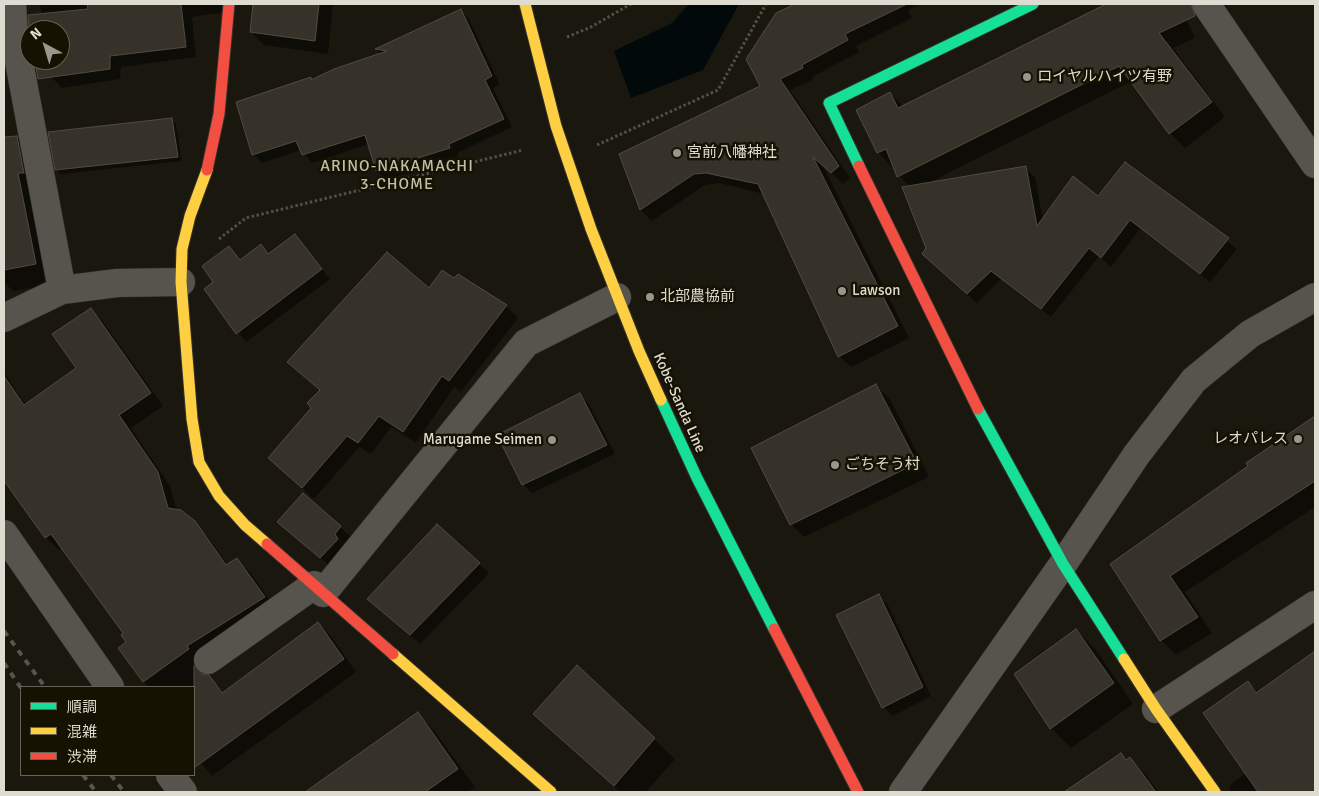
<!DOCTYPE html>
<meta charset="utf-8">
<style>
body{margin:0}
#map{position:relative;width:1319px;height:796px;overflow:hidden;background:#1a180e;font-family:Signika,"Noto Sans JP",sans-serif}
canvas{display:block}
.frame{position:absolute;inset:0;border:5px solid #dedbd0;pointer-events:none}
.legend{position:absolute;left:20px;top:686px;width:175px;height:90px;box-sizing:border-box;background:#161202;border:1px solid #666254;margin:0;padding:6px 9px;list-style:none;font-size:15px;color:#dedbd0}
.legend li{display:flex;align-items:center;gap:10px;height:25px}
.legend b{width:25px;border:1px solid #666254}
.north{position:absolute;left:20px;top:20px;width:50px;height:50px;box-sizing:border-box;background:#161202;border:1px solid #666254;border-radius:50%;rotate:321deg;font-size:14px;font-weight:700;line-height:20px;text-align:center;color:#dedbd0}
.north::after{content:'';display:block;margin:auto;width:18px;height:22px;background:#99978c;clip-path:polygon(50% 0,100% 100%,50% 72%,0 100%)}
</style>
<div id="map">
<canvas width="1319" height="796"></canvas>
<div class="frame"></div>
<ul class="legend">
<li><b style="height:6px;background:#16e098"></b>順調</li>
<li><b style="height:6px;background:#ffcf43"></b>混雑</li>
<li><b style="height:6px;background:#f24e42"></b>渋滞</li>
</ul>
<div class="north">N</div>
</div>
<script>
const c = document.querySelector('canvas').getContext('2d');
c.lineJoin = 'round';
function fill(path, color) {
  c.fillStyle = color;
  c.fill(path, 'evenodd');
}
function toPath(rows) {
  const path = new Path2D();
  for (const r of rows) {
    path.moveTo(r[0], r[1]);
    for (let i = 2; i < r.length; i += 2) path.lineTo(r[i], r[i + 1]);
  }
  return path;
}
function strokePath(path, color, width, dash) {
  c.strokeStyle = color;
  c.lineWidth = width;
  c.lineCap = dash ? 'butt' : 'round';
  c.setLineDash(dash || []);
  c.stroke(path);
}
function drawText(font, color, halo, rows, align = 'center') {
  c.font = font + ' Signika,"Noto Sans JP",sans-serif';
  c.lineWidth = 5;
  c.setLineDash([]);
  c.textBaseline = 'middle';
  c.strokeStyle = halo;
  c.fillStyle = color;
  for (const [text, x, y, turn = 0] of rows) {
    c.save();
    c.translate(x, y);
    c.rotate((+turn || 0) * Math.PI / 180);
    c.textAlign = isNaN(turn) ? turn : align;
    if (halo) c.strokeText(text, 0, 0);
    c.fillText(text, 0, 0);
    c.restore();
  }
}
fill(toPath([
 [689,4,739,4,703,70,631,98,614,51,672,23]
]), '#02090a');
fill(toPath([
 [40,4,226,4,225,12,192,17,196,57,121,67,120,79,62,88,51,77,48,60,60,60,60,30,44,30],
 [254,4,333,4,328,54,264,45,251,32],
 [797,4,920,4,908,10,912,18,856,46,859,52,812,77,814,79,790,90,850,178,843,184,822,164,909,338,851,367,839,356,764,194,719,183,705,185,652,221,641,210,621,155,761,86,777,14],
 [1109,4,1179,4,1195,38,1173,48,1225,117,1185,148,1170,133,1132,81,928,183,1025,168,1035,177,1043,220,1099,197,1126,163,1237,249,1210,282,1140,229,1111,267,1099,256,1051,317,1001,279,977,303,932,263,910,187,878,152,890,93,903,106],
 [461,10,469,19,500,85,493,88,512,127,457,153,458,157,426,167,426,169,386,179,377,171,369,144,312,163,301,150,262,163,254,154,311,78,313,80,382,54,377,50],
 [172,120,176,124,182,161,61,174,56,169],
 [17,137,37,157,56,284,13,291,4,282,4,138],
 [295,236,330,279,246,342,205,289,215,282,229,247,241,260,261,246,269,255],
 [458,275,506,306,518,318,461,392,454,387,416,443,391,427,371,454,359,447,314,499,282,470,430,290],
 [91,309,103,322,163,406,131,428,170,486,177,511,207,536,228,565,237,559,250,572,277,611,206,669,205,676,224,693,318,623,331,636,356,672,212,776,194,755,194,687,148,687,120,648,128,642,125,634,63,548,59,550,46,538,4,483,4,372,26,405,77,368],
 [876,386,890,399,929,477,804,537,791,524],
 [580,395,589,404,615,454,532,493,523,484],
 [1315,417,1315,507,1185,592,1212,633,1176,655,1161,640,1112,564,1250,467,1248,463],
 [303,495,350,536,344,544,346,549,330,566,288,531],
 [437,526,489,573,420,644,378,608],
 [879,596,888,605,931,696,893,716,883,707],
 [1076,630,1096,650,1133,704,1071,748,1051,728],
 [1315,653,1315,792,1230,792,1230,785,1246,773,1248,682,1258,693],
 [577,667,675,759,646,792,620,792,535,714],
 [418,714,435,732,475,787,468,792,307,792],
 [1121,754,1128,761,1130,759,1146,775,1159,792,1099,792,1089,777]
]), '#0007');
const building = toPath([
 [87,4,181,4,186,47,110,56,110,69,38,79,35,60,60,60,60,30,30,30,30,36,28,15,88,9,87,4],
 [253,4,319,4,315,41,250,32,253,4],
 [795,4,907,4,845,34,848,40,802,65,803,68,780,79,839,166,831,173,813,157,898,326,838,357,758,184,706,173,694,174,640,210,619,154,760,86,746,59,776,13,795,4],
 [1106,4,1191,4,1195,16,1159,33,1212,102,1169,134,1119,66,897,177,886,149,877,153,856,110,890,92,898,108,1106,4],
 [461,9,492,76,485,80,504,119,449,144,450,148,418,158,418,160,376,171,365,135,302,155,296,141,252,155,236,102,311,77,311,80,334,69,387,51,375,49,461,9],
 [172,118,178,157,55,170,48,132,172,118],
 [17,136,24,173,18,173,36,264,4,270,4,137,17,136],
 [1125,162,1229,238,1200,274,1130,220,1101,258,1089,248,1041,309,991,271,967,294,922,254,926,248,902,187,1026,166,1037,226,1073,176,1098,196,1125,162],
 [295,234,322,269,236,334,204,289,213,282,202,266,229,246,240,260,261,244,268,254,295,234],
 [387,252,429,288,442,270,454,278,458,274,507,305,449,381,442,376,403,432,379,416,358,443,347,436,302,488,268,458,311,408,307,403,320,390,287,362,387,252],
 [91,308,151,393,119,415,158,472,168,508,181,510,195,521,226,565,237,558,265,597,187,646,189,649,143,682,118,648,126,642,121,635,123,633,51,534,45,538,4,481,4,376,24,405,76,368,52,334,91,308],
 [876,384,917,463,790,525,751,448,876,384],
 [580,393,607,445,522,485,497,435,580,393],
 [1315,416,1315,481,1170,576,1198,617,1160,641,1110,564,1248,466,1246,463,1315,416],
 [303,493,341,526,335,534,338,539,320,558,277,522,303,493],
 [437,524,480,563,410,635,367,599,437,524],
 [879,594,923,687,882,708,836,615,879,594],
 [318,622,344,659,194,768,194,665,201,674,209,675,222,693,318,622],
 [1076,629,1114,683,1050,729,1014,674,1076,629],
 [1315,651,1315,792,1258,792,1203,713,1248,681,1256,693,1315,651],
 [577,665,655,738,614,786,533,714,577,665],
 [418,712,458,769,425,792,305,792,418,712],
 [1121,753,1126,760,1130,757,1156,792,1064,792,1121,753]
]);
fill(building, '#363129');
strokePath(building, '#504c44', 1);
const street = toPath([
 [12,4,14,35,62,290,117,283,181,282],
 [1206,4,1315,164],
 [4,318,62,290],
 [4,534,110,687],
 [323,593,526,343,617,297],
 [208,660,314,585],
 [1156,709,1315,605],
 [170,775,183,792],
 [903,792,1063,564,1137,454,1194,380,1250,334,1315,297]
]);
const fast = toPath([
 [859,166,829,103,1033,4],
 [661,400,697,478,774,629],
 [978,409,1063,564,1124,659]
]);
const slow = toPath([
 [525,4,556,126,591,229,639,351,661,400],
 [207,170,190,216,182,249,181,282,192,419,199,462,219,496,245,525,267,544],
 [393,654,551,792],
 [1124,659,1156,709,1215,792]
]);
const jam = toPath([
 [859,166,978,409],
 [207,170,219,114,229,4],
 [267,544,393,654],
 [774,629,858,792]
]);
strokePath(street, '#34332c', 29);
strokePath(fast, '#34332c', 13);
strokePath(slow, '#34332c', 13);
strokePath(jam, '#34332c', 13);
strokePath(toPath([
 [567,37,591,27,631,4],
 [597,145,718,90,766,4],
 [219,239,246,218,523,150]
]), '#514f48', 3, [2.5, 2.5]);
strokePath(street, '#56544c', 28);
strokePath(fast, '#16e098', 11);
strokePath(slow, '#ffcf43', 11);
strokePath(jam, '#f24e42', 11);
strokePath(toPath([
 [4,631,45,687],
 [4,663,21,688],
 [83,775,96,792],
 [111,775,124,792]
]), '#56554e', 4, [6, 6]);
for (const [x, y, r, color] of [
 [1027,77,5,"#99978c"],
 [677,153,5,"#99978c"],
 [842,291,5,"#99978c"],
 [650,297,5,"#99978c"],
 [1298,439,5,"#99978c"],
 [552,440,5,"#99978c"],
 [835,465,5,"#99978c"]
]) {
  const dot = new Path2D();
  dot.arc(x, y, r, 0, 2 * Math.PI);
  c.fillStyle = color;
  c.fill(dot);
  strokePath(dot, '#161202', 2);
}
drawText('15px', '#dedbd0', '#161202', [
 ["ロイヤルハイツ有野",1037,77],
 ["宮前八幡神社",687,153],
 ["Lawson",852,291],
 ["北部農協前",660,297],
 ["レオパレス",1288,439,"right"],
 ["Marugame Seimen",542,440,"right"],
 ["ごちそう村",845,465]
], 'left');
drawText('15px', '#dedbd0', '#161202', [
 ["Kobe-Sanda Line",679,403,66]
]);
c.letterSpacing = '1px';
drawText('16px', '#c4bea8', '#161202', [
 ["ARINO-NAKAMACHI",397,167],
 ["3-CHOME",397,185]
]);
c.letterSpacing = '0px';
</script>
